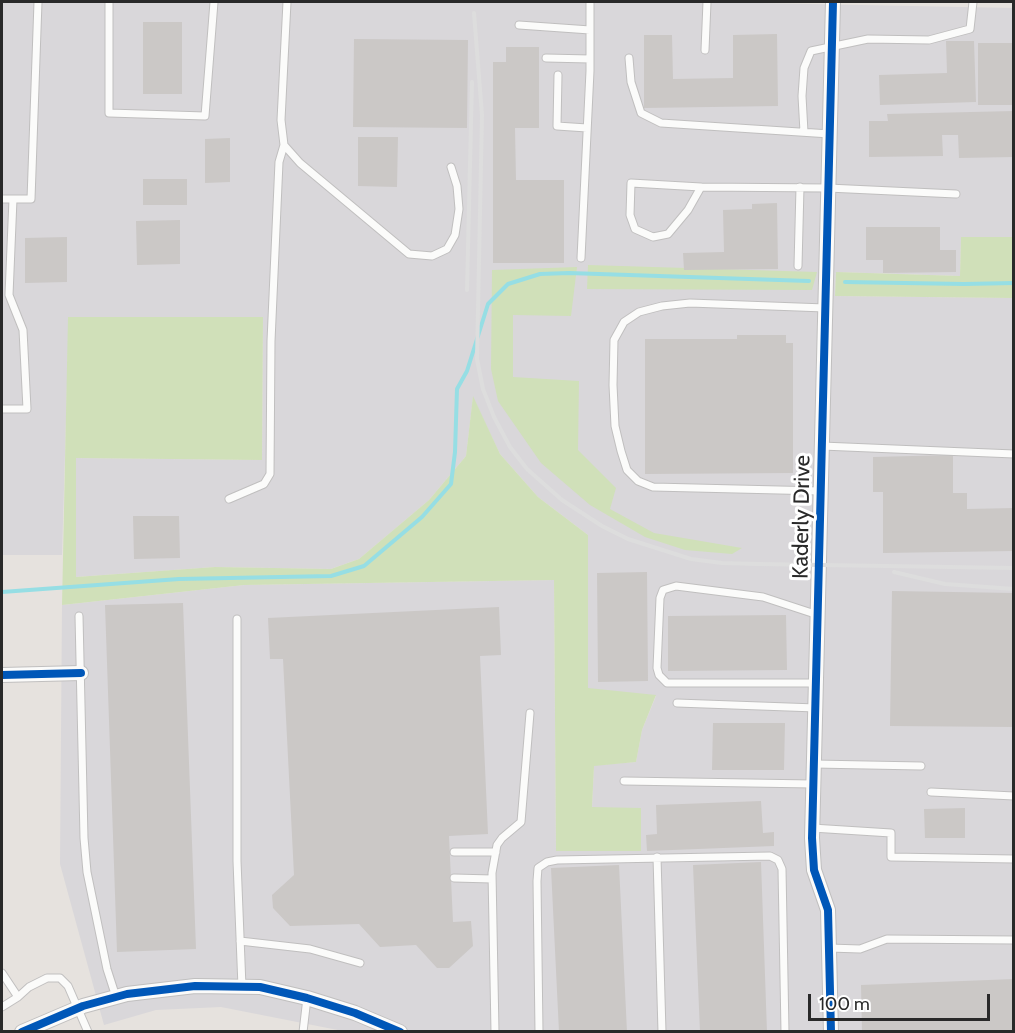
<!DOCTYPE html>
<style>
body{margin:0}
#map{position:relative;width:1015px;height:1033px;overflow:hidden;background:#e6e2de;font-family:Cabin,sans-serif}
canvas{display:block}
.frame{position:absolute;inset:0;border:3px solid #292929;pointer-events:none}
.scale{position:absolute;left:808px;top:994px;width:182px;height:27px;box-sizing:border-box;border:3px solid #292929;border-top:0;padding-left:8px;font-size:18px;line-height:21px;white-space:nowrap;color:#292929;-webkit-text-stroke:4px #fff;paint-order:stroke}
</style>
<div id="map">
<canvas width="1015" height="1033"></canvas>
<div class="frame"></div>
<div class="scale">100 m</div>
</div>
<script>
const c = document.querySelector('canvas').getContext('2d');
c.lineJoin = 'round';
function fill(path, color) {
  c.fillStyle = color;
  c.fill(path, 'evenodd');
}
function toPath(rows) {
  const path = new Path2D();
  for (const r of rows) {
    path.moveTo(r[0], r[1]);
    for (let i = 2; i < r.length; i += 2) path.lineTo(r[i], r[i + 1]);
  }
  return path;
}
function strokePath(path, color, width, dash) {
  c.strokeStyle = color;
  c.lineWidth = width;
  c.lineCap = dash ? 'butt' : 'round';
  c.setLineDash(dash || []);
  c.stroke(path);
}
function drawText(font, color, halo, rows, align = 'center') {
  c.font = font + ' Cabin,sans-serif';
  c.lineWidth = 6;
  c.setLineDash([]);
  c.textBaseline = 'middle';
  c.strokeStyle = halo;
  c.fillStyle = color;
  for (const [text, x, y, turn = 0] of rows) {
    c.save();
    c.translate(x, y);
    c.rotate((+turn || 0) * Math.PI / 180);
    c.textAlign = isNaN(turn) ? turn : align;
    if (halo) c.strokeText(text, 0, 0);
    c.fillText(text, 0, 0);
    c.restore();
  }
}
fill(toPath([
 [2,2,708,2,1013,8,1013,237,961,237,960,276,836,272,835,296,1013,298,1013,1031,348,1032,221,1007,156,1010,104,1025,60,864,62,605,244,585,554,580,556,851,592,808,594,765,636,762,642,730,656,696,588,689,588,535,538,497,500,454,473,398,466,456,429,500,359,559,331,569,215,567,76,577,76,458,262,460,263,317,69,317,62,555,2,555]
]), '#d9d7da');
fill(toPath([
 [961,237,1013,237,1013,298,835,296,836,272,960,276],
 [588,265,817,272,812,290,587,289],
 [577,267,571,316,513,315,513,377,579,381,578,450,616,488,610,509,654,533,742,548,732,554,685,550,645,537,590,505,541,463,498,401,491,369,492,270],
 [68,317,263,317,262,460,76,458,76,577,215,567,331,569,359,559,429,500,466,456,473,396,500,454,538,497,588,535,588,688,656,695,642,730,636,762,594,766,592,807,641,808,641,851,556,851,554,580,244,585,62,605]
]), '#d0e0b9');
strokePath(toPath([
 [845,282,964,284,1014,283],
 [2,592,179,579,331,576,364,566,422,517,451,484,455,452,457,389,467,371,488,304,508,284,540,274,569,273,809,281]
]), '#96dee4', 4);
fill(toPath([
 [143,22,182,22,182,94,143,94],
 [777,34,778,106,644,108,644,35,672,35,673,79,733,78,733,35],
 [354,39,468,40,467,128,353,127],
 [946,41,974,41,976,102,880,105,879,75,947,73],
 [978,43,1014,43,1014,105,978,105],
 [506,47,539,47,539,128,515,128,516,180,564,180,564,263,493,263,493,62,506,62],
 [1014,111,1014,157,959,158,958,135,942,135,943,156,869,157,869,121,888,121,887,114],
 [358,137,398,137,397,187,358,186],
 [230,138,230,182,205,183,205,139],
 [143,179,187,179,187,205,143,205],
 [777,203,778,269,684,270,683,253,724,252,723,210,752,209,752,204],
 [180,220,180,264,137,265,136,221],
 [866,227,940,227,940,250,956,250,956,272,883,273,883,260,866,260],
 [67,237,67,282,25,283,25,238],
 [737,335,786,335,786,343,793,343,793,473,645,474,645,339,737,339],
 [953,455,953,493,967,493,967,509,1014,508,1014,551,883,553,883,492,873,492,873,457],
 [133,516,179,516,180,558,134,559],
 [647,572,648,681,598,682,597,573],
 [892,591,1014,593,1014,727,890,726],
 [183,603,196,949,117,952,105,605],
 [499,607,501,655,480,656,488,834,449,836,453,922,471,921,473,946,449,968,437,968,416,945,380,947,359,924,290,926,273,908,272,895,294,875,283,659,270,659,268,618],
 [786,615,787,670,668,671,668,616],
 [713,723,785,723,784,770,712,770],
 [761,801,763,833,774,832,774,846,647,851,646,835,657,834,656,805],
 [965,808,965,838,925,838,924,809],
 [761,862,767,1032,700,1032,693,865],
 [619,865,627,1032,559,1032,551,868],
 [1014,979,1014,1032,862,1032,861,985]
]), '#cbc8c6');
const lane = toPath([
 [109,2,109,113,205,116,214,2],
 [287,2,281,120,284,145,300,163,409,254,432,256,447,249,455,235,459,209,457,186,451,167],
 [519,25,590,30],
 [705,50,707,2],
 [546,58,590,59],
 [629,58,631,82,641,113,661,123,830,134],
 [558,75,557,126,587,128],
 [804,132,802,96,804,68,811,51,868,39,929,40,970,29,973,2],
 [701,187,631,183,630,215,635,229,653,237,668,234,688,210,701,187,828,188,956,194],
 [2,199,31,199,38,2],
 [581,258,590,71,590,2],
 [798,266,800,187],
 [2,409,27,409,23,330,9,295,13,199],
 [822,446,1014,454],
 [821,491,653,487,638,481,627,470,621,451,615,426,613,385,614,340,624,322,639,312,662,306,690,303,825,308],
 [229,499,264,484,270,474,271,341,279,162,284,145],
 [79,616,84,838,87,872,107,969,116,997],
 [237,619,237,861,242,987],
 [816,683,667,683,659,675,657,668,660,598,663,590,676,586,763,597,818,615],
 [677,703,816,708],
 [814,764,921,766],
 [624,781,813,784],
 [931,792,1014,796],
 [812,828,891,833,891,857,1014,859],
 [454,852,496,852],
 [657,857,662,1032],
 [454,878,492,879],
 [240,941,310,949,360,963],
 [829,948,860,949,887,939,1014,940],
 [2,973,18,997,29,987,47,978,60,978,68,986,88,1032],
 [2,1007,18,997],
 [303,1032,307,998],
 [495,1032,492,873,497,845,502,838,521,822,530,713],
 [539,1032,537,881,538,868,547,862,557,860,770,856,778,860,782,869,785,1032]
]);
const street = toPath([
 [2,675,81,673],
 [22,1032,83,1006,127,994,195,986,260,987,307,998,355,1013,400,1032],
 [831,1032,828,910,814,870,812,838,833,2]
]);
strokePath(lane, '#c0bfbf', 9);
strokePath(street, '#c0bfbf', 16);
strokePath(lane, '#fbfbfa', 7);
strokePath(street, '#fbfbfa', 14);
strokePath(toPath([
 [474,13,482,115,477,359,483,389,494,417,510,447,527,469,562,500,602,526,628,539,691,559,722,563,758,564,1014,568],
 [467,290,472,82],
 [894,572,945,584,1014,589]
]), '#ddd', 4);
strokePath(toPath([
 [2,675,81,673],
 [22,1032,83,1006,127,994,195,986,260,987,307,998,355,1013,400,1032],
 [831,1032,828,910,814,870,812,838,833,2]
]), '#0057b8', 8);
drawText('22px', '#292929', '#fff', [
 ["Kaderly Drive",802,517,-89]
]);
</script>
